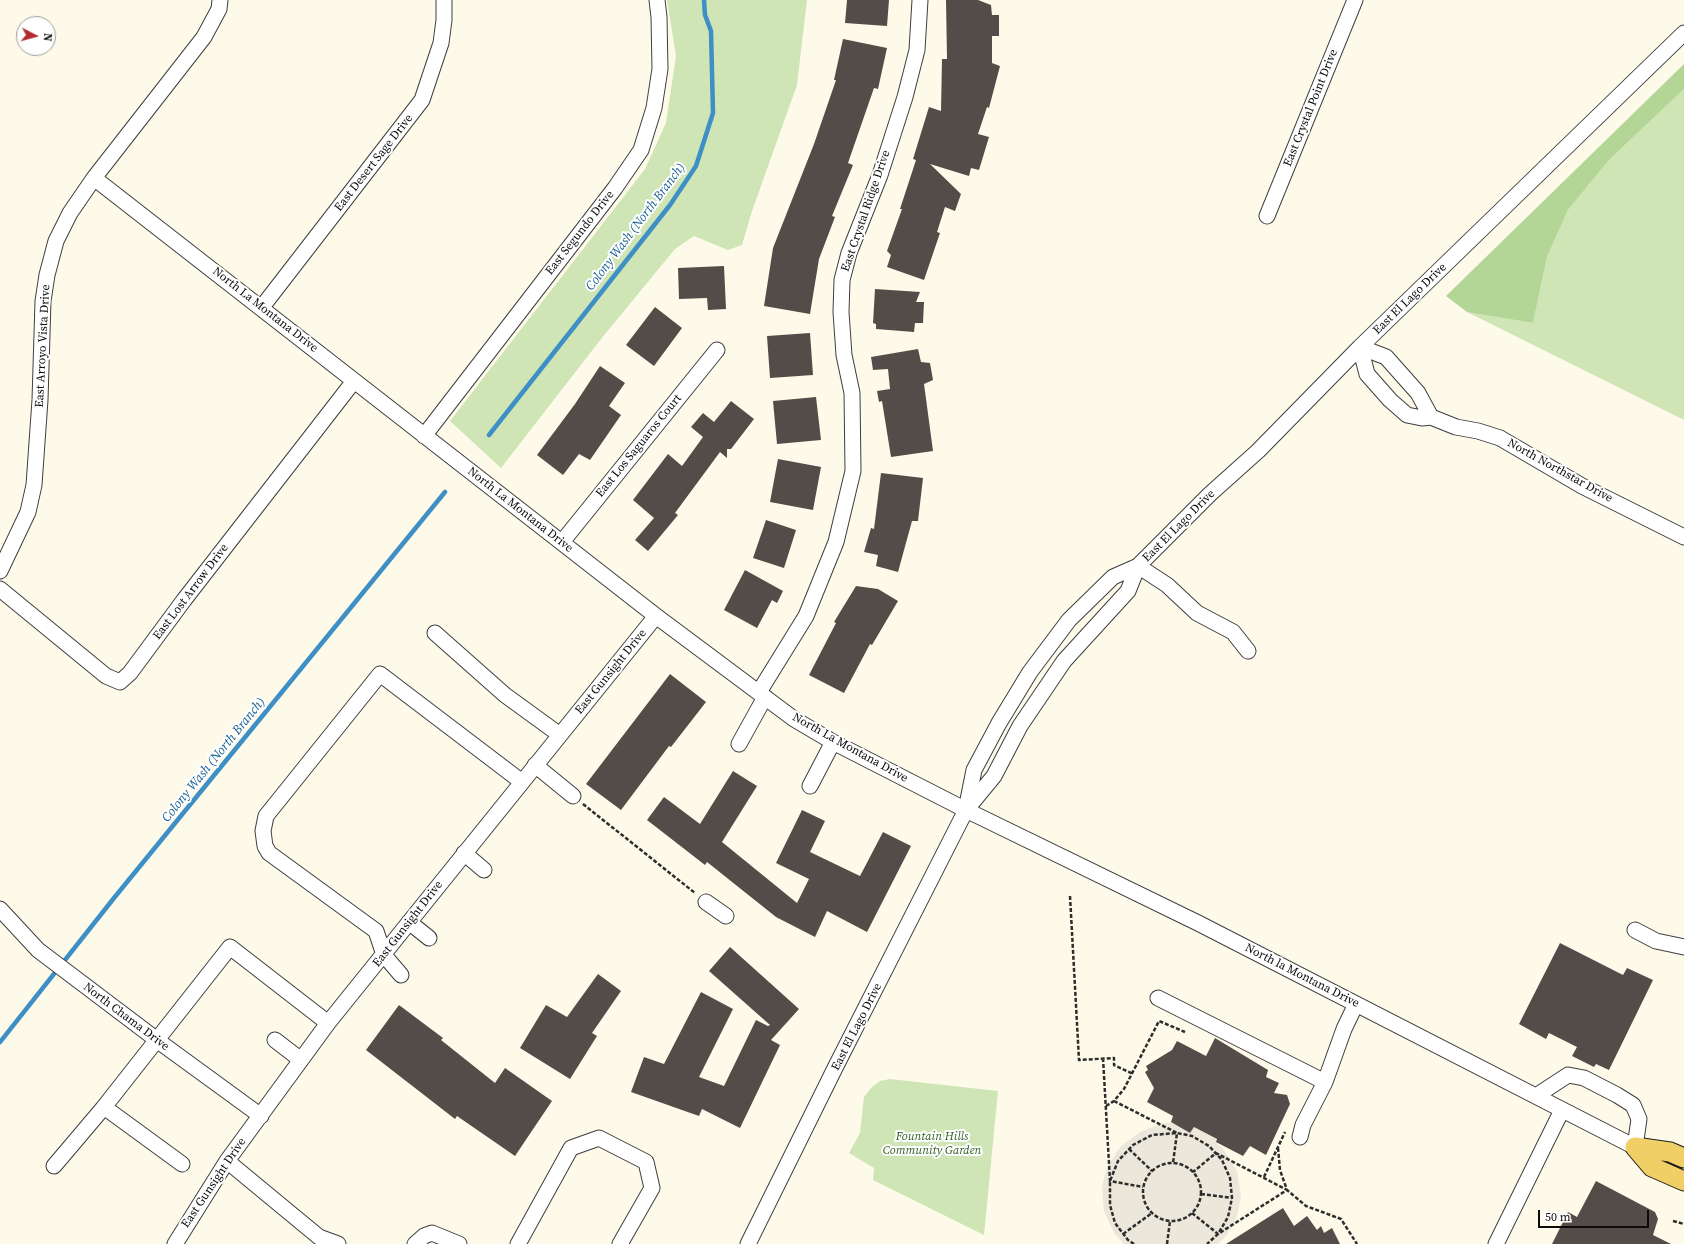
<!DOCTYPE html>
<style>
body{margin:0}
#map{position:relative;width:1684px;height:1244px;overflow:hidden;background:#fefaea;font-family:"Source Serif 4",serif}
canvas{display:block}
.north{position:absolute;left:16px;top:16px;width:40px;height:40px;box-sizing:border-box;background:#fff;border:1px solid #9d9d9d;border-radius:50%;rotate:96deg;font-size:11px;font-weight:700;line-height:16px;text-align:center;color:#0b0b0b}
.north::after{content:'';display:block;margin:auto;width:14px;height:18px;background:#b22c32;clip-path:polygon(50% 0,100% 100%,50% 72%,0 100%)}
.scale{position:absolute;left:1538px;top:1210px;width:111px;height:18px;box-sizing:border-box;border:2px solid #0b0b0b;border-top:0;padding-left:5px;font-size:12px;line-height:14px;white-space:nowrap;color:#0b0b0b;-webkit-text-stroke:3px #fff;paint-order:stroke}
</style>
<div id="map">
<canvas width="1684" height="1244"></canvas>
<div class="north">N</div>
<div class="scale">50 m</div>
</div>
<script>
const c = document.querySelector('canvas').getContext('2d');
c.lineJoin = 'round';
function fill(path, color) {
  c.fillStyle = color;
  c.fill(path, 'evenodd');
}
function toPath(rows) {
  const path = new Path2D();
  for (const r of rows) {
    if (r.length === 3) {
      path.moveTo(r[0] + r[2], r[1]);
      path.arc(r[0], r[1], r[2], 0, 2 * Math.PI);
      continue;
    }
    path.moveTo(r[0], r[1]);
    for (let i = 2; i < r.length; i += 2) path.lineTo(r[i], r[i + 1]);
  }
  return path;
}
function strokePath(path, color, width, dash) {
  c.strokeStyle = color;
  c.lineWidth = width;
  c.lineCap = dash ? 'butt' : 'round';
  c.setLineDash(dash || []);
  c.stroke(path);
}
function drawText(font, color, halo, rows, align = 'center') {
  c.font = font + ' "Source Serif 4",serif';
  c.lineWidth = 4;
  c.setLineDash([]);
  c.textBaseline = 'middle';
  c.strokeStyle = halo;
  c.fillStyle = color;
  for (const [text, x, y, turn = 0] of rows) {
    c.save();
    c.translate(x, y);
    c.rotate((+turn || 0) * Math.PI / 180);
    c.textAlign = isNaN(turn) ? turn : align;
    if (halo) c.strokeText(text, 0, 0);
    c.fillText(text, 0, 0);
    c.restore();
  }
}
fill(toPath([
 [667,0,807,0,797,85,752,211,742,245,728,250,694,236,675,249,601,339,501,468,450,421,645,169,666,123,676,56],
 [1684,89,1684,420,1467,312,1533,323,1547,257,1568,210,1609,160],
 [890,1079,998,1091,984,1235,873,1180,874,1168,849,1153,860,1133,864,1097,871,1088,880,1081]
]), '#cfe5b6');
fill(toPath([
 [1684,64,1684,89,1609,160,1568,210,1547,257,1533,323,1467,312,1446,296]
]), '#b3d596');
fill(toPath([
 [1171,1122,1190,1133,1194,1127,1216,1139,1216,1142,1225,1151,1237,1171,1241,1195,1237,1216,1227,1235,1218,1244,1124,1244,1114,1233,1104,1211,1102,1189,1104,1178,1107,1167,1120,1147,1140,1132,1160,1124]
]), '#ece7db');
strokePath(toPath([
 [489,435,670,205,696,166,713,113,711,31,705,15,704,0],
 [0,1042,114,898,445,492]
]), '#3d8fc5', 4.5);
fill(toPath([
 [847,0,889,0,887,26,845,23],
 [946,0,978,0,991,5,992,15,999,15,999,36,992,36,992,63,1000,66,989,108,987,107,978,134,989,137,979,170,971,168,969,176,930,164,961,194,955,211,945,207,937,232,940,233,924,280,887,267,891,255,887,251,902,209,900,209,916,160,913,159,929,107,941,111,942,59,947,59],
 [843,39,887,48,878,89,874,88,848,163,853,165,832,216,835,217,819,259,810,314,764,306,773,248,814,144,836,80,834,80],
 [724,266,726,309,708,310,707,298,679,299,678,268],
 [875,289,920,292,916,302,924,302,923,323,915,323,914,332,876,329,876,324,873,323],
 [655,307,682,328,654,366,626,345],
 [810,333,813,375,770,378,767,336],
 [918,349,921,362,930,363,933,380,924,384,933,451,891,457,882,401,879,402,877,391,890,389,888,369,873,370,871,357],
 [600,366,625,383,609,406,621,415,590,460,579,454,563,475,537,455,575,404],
 [816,397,821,440,777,444,773,401],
 [731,401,754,419,731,449,727,449,727,458,720,452,675,513,678,515,648,551,635,540,654,518,633,500,668,454,682,466,703,437,691,427,703,413,714,422],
 [778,459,821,467,813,510,770,502],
 [881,473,923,478,918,521,912,521,898,572,876,566,878,555,864,552,871,528,874,529],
 [766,520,796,530,784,568,753,558],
 [745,570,783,591,777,603,772,600,757,628,724,610],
 [856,586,878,589,898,601,872,645,870,644,844,693,809,675,836,623,834,622],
 [670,674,706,702,671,747,669,746,621,810,586,784],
 [733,771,757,786,722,842,797,903,809,879,776,863,802,810,825,821,810,852,860,876,883,832,911,846,867,932,827,911,815,937,776,917,707,862,705,865,647,820,664,797,700,824],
 [1560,943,1623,975,1627,968,1653,980,1609,1070,1596,1064,1594,1067,1572,1056,1577,1047,1549,1033,1546,1039,1519,1024],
 [730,947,799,1009,771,1040,780,1045,740,1128,702,1109,699,1116,631,1092,644,1057,664,1064,701,992,733,1009,699,1077,724,1086,756,1020,768,1026,770,1025,709,971],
 [598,974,621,991,592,1033,597,1036,570,1079,520,1048,546,1005,567,1017],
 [399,1005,443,1038,441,1040,495,1083,505,1068,552,1101,515,1156,457,1116,455,1119,366,1050],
 [1215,1038,1268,1070,1266,1077,1279,1083,1274,1093,1287,1095,1290,1104,1266,1155,1250,1146,1243,1156,1216,1142,1217,1139,1194,1127,1190,1133,1171,1122,1173,1116,1147,1102,1154,1088,1145,1072,1148,1070,1146,1066,1172,1050,1177,1041,1206,1056],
 [1596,1181,1655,1212,1658,1219,1653,1235,1671,1244,1552,1244,1568,1212,1577,1217],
 [1283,1208,1294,1226,1307,1216,1317,1230,1321,1226,1324,1233,1332,1228,1340,1244,1226,1244]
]), '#534c48');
const minor = toPath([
 [94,178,656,616,794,719,833,742,966,810,1198,923,1635,1147,1639,1119,1633,1105,1617,1095,1584,1078,1568,1075,1536,1096],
 [1267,216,1355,0],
 [262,307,422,100,441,43,444,20,444,0],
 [1360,347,1367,374,1390,400,1407,415,1422,418,1431,417,1456,427,1478,431,1500,438,1582,486,1684,537],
 [1360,347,1386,357,1418,393,1431,417],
 [424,436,615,188,641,150,654,108,660,69,659,17,657,0],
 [562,542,717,350],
 [1138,566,1167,585,1197,613,1233,632,1248,651],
 [0,571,28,512,34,485,40,400,43,301,47,275,56,241,70,213,94,178,204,37,219,9,220,0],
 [0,589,106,676,120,682,130,673,184,600,354,381],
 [435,633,505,695,560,735],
 [759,692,806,616,836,542,853,471,852,393,844,355,841,312,842,280,849,253,880,175,905,97,917,50,920,0],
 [739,744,765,697],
 [535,765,573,796],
 [810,786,833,742],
 [966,810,974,770,999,723,1030,672,1069,620,1113,577,1138,566,1210,494,1258,451,1360,347,1684,33],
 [464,853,484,870],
 [706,902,726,916],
 [0,909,38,950,165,1046,261,1116],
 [409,922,429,938],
 [1635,930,1656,941,1684,947],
 [401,975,384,955,376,931,269,853,265,846,263,831,266,816,380,674,522,782],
 [1158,998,1325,1082],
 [275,1040,301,1060],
 [1300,1137,1303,1125,1325,1082,1344,1029,1356,1004],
 [227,1161,319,1237,338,1244],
 [182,1164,104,1107,230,947,328,1023],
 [54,1166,104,1107],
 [175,1244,227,1161,328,1023,656,616],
 [415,1244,424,1236,432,1233,459,1244],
 [518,1244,571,1148,599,1138,646,1162,652,1188,620,1244],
 [748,1244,835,1068,966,810,994,776,1020,726,1064,661,1128,591,1138,566],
 [1496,1244,1562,1110]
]);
const major = toPath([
 [1635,1147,1652,1167,1684,1181],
 [1635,1147,1670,1152,1684,1158]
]);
strokePath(minor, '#3e3e3e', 17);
strokePath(major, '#1c1c1c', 21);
strokePath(toPath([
 [583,804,695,893],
 [1070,896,1079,1060,1114,1058,1114,1065,1133,1074],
 [1103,1058,1110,1181,1143,1187],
 [1114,1101,1177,1133,1173,1163],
 [1106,1106,1114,1101,1124,1089,1159,1021,1185,1032],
 [1278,1148,1280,1170,1287,1190,1306,1206,1341,1219,1357,1244],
 [1129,1149,1152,1171],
 [1172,1192,29],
 [1264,1177,1285,1132],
 [1201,1194,1232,1198],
 [1192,1213,1218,1234,1287,1190,1216,1153,1193,1172],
 [1673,1221,1684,1224],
 [1123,1234,1152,1213],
 [1134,1244,1128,1240,1115,1223,1110,1205,1110,1181,1118,1161,1133,1145,1152,1135,1177,1133,1192,1136,1209,1146,1222,1160,1230,1178,1232,1198,1228,1217,1218,1234,1207,1244],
 [1167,1244,1170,1221]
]), '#2d2d2d', 2.5, [4, 2]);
strokePath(minor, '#fff', 15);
strokePath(major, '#f1cf67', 19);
drawText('12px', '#0b0b0b', '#fff', [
 ["East Crystal Point Drive",1311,108,-68],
 ["East Desert Sage Drive",374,163,-52],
 ["East Crystal Ridge Drive",866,211,-71],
 ["East Segundo Drive",580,233,-52],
 ["East El Lago Drive",1410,299,-44],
 ["North La Montana Drive",265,310,38],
 ["East Arroyo Vista Drive",43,346,-87],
 ["East Los Saguaros Court",639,446,-51],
 ["North Northstar Drive",1560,471,29],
 ["North La Montana Drive",520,510,38],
 ["East El Lago Drive",1179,526,-45],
 ["East Lost Arrow Drive",191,592,-53],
 ["East Gunsight Drive",611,672,-51],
 ["North La Montana Drive",850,748,29],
 ["East Gunsight Drive",408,924,-52],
 ["North la Montana Drive",1302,976,27],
 ["North Chama Drive",126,1017,37],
 ["East El Lago Drive",857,1027,-63],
 ["East Gunsight Drive",214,1183,-56]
]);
drawText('italic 12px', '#2d5e20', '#fff', [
 ["Fountain Hills",932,1137],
 ["Community Garden",932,1151]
]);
drawText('italic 13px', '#1c6094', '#fff', [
 ["Colony Wash (North Branch)",636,227,-53],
 ["Colony Wash (North Branch)",214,760,-51]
]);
</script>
